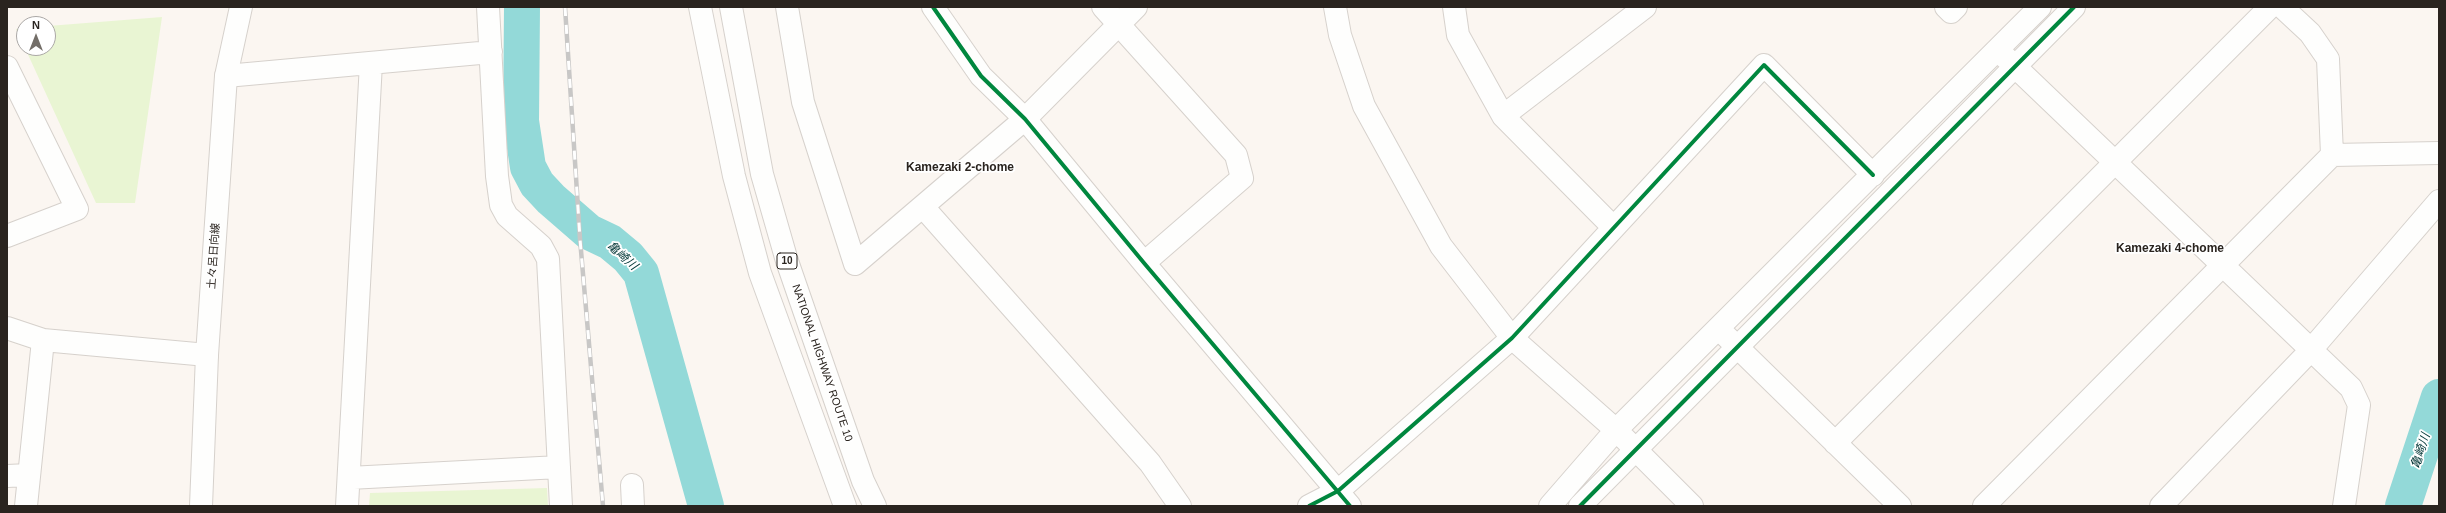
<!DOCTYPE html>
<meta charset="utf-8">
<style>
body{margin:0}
#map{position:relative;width:2446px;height:513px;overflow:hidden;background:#fbf6f1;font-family:Helvetica,sans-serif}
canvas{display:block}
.frame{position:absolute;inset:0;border:8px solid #2a241f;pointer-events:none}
.north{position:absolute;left:16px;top:16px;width:40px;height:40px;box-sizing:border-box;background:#fff;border:1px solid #aaa7a5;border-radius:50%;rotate:0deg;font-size:11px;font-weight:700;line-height:16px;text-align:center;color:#2a241f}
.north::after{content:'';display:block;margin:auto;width:14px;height:18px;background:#736e68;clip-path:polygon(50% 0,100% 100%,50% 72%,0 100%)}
</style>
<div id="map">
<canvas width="2446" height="513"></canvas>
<div class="frame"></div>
<div class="north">N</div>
</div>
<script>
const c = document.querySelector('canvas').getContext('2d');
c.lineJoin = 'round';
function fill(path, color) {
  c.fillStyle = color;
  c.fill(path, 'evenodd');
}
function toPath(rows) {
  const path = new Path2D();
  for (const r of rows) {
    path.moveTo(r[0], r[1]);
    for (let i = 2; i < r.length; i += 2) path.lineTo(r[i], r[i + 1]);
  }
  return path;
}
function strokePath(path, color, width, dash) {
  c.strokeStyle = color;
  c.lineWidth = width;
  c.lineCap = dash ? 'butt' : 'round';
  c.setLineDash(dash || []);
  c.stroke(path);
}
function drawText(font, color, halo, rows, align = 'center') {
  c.font = font + ' Helvetica,"Noto Sans JP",sans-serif';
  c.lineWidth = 3.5;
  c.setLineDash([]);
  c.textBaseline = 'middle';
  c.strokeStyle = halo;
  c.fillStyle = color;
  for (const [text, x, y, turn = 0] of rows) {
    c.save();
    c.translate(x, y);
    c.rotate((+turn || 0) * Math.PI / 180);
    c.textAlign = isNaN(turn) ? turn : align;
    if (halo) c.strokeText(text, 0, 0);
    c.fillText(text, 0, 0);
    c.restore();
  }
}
fill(toPath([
 [162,17,135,203,96,203,25,48,48,48,48,26],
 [24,28,24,46,16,29],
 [547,488,548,506,369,506,370,493]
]), '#e9f5d3');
strokePath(toPath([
 [522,7,521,121,528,167,537,184,551,199,589,232,610,242,628,257,641,273,706,506],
 [2403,506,2439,397]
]), '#93d9d8', 36);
const minor = toPath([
 [488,7,497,176,501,205,507,216,541,246,548,259,561,506],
 [787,7,803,102,855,264,1025,119,1136,7],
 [933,7,981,76,1025,119,1144,263,1350,506],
 [1103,7,1236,155,1242,178,1144,263],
 [1335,7,1340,35,1364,106,1441,246,1512,338,1616,430,1692,506],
 [1454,7,1458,35,1503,116,1613,227],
 [1946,7,1951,12,1956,7],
 [2282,7,2310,33,2328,59,2332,155],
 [2004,56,2351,388,2359,405,2344,506],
 [7,67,77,209,7,236],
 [226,76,491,52],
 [1503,116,1645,7],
 [924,208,1150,463,1180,506],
 [7,328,43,340,207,355],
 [1726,336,1900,506],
 [1835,443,2270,7],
 [7,476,29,475],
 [349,478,559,467],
 [632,485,633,506],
 [26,506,43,340],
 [347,506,371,63],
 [1309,506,1338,491,1512,338,1764,65,1873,175],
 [1550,506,1616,430,2040,7],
 [1580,506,2074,7],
 [1984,506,2332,155,2439,153],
 [2161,506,2310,351,2439,201]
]);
const major = toPath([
 [201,506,207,355,226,76,241,7]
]);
const highway = toPath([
 [700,7,734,176,760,273,845,506],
 [731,7,762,174,787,261,863,481,875,506]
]);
strokePath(minor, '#d6d1cc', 24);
strokePath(major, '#d6d1cc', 24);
strokePath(highway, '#d6d1cc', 24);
strokePath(minor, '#fefefd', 22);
strokePath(major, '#fefefd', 22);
strokePath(highway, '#fefefd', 22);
const rail = toPath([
 [565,7,580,239,603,506]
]);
strokePath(rail, '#c8c7c6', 4.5);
strokePath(rail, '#fff', 3, [9]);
strokePath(toPath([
 [933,7,981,76,1025,119,1144,263,1350,506],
 [1309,506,1338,491,1512,338,1764,65,1873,175],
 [1580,506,2074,7]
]), '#00873e', 4);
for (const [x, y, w] of [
 [787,261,20]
]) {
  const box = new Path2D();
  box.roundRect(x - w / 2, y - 8, w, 16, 3);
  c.fillStyle = '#fff';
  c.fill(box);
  strokePath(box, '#2a241f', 1);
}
drawText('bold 10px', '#2a241f', null, [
 ["10",787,261]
]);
drawText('11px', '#2a241f', '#fff', [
 ["土々呂日向線",214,256,-86],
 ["NATIONAL HIGHWAY ROUTE 10",822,363,71]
]);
drawText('bold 12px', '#2a241f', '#fff', [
 ["Kamezaki 2-chome",960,168],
 ["Kamezaki 4-chome",2170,249]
]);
drawText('italic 12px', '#013535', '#fff', [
 ["亀崎川",622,256,42],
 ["亀崎川",2421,451,-72]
]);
</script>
